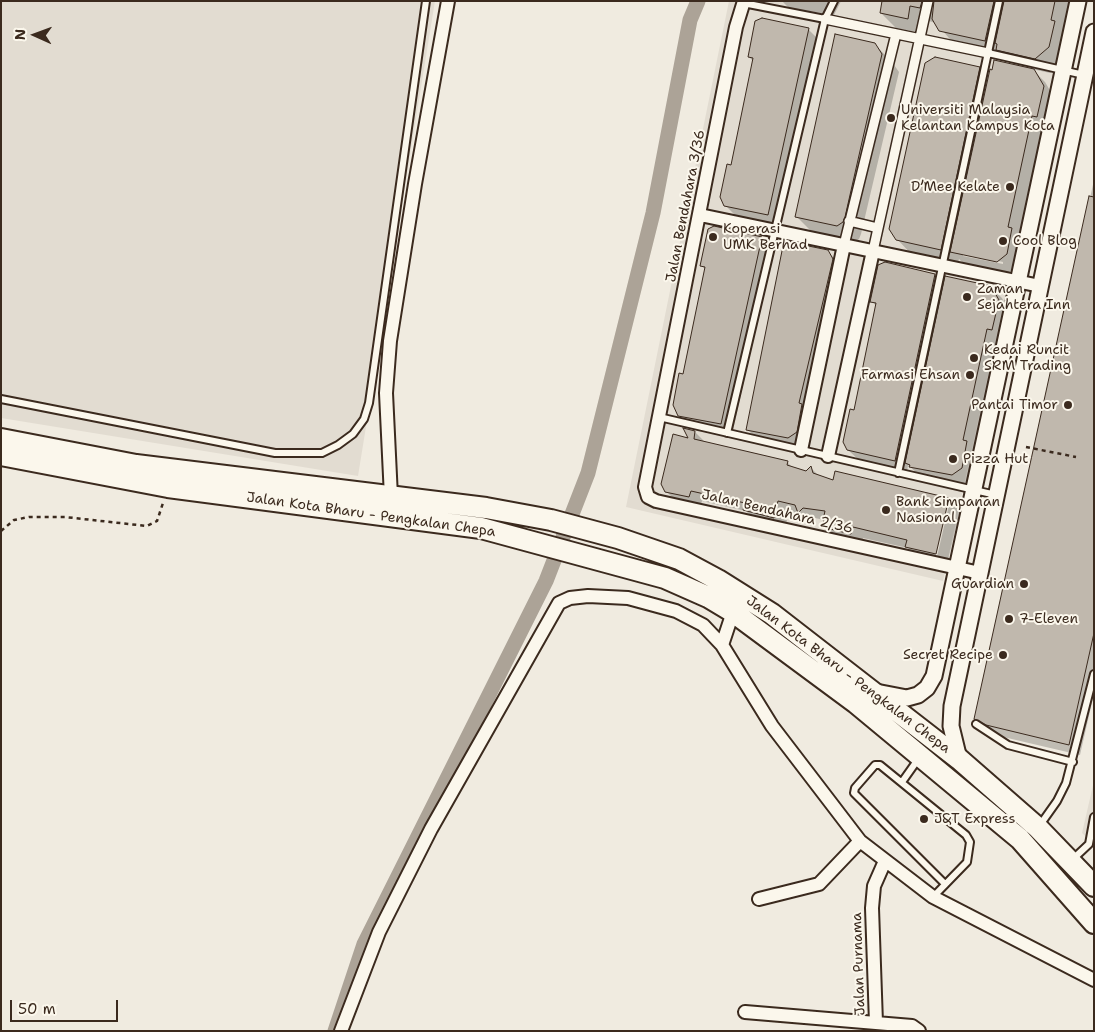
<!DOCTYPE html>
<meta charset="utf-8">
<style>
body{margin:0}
#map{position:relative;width:1095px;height:1032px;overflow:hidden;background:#f0ebe0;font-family:"Shantell Sans",sans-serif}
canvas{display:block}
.frame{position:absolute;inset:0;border:2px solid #3b2a1e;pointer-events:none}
.north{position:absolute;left:10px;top:10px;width:50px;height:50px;-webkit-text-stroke:4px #fbf7ec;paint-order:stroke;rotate:272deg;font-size:14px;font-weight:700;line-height:20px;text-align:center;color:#3b2a1e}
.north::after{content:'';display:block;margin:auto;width:18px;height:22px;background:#3b2a1e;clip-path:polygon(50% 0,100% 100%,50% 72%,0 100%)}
.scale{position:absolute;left:10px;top:1000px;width:108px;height:22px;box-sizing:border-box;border:2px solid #3b2a1e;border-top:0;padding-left:6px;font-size:15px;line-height:18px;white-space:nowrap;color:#3b2a1e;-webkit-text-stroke:4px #fbf7ec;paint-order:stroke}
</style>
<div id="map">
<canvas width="1095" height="1032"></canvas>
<div class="frame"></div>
<div class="north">N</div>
<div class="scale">50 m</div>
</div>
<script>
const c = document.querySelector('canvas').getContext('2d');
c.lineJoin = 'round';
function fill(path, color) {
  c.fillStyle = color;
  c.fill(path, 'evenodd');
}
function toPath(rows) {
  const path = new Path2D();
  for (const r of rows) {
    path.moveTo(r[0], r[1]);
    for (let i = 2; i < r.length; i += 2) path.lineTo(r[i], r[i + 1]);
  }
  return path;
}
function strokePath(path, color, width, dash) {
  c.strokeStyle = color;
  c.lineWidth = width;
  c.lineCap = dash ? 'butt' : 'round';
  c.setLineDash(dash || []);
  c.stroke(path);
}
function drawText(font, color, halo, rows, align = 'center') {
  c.font = font + ' "Shantell Sans",sans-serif';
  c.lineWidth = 4;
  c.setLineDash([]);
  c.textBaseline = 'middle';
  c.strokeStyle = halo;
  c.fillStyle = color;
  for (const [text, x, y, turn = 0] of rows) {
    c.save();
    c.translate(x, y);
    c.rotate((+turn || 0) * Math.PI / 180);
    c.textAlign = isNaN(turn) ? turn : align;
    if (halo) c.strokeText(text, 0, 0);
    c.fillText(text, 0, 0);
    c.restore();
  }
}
fill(toPath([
 [1,1,435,1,358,476,1,418],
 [729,1,1070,1,943,581,626,507],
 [1094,781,1094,844,1082,833]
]), '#e2dcd1');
fill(toPath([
 [782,1,841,1,834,15,789,8],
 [880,1,1072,1,1063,62,1050,73,1032,69,1045,82,1055,99,1048,127,1043,126,1019,236,1023,240,1018,265,1009,272,963,263,959,259,957,266,914,257,897,239,979,68,989,78,1013,65,1000,52,1000,55,955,45,936,23,925,20,922,33,896,28,881,13,883,4],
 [963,253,1003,262,1003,264,963,256],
 [762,19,809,30,820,41,779,226,737,217,725,205,753,61,749,57],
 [874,44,892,62,899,72,861,234,859,239,854,242,813,233,796,216],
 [1094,180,1094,694,1080,755,999,736,987,730,976,719],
 [761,238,773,249,732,435,691,427,679,416,684,375,706,270,701,265],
 [827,251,839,263,800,449,758,440,747,429],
 [885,264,935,275,945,285,990,287,1002,298,1009,312,998,340,974,450,978,454,972,479,964,486,918,474,908,465,907,472,860,461,848,450,876,306,872,301],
 [695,432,706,443,787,462,793,468,807,472,811,468,819,476,834,481,949,499,960,510,947,565,917,558,908,548,863,538,862,544,839,539,828,528,824,520,815,518,810,523,801,514,789,512,785,528,756,521,746,511,702,501,700,508,677,502,666,491],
 [946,505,949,505,936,561,934,560]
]), '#0003');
strokePath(toPath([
 [335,1031,364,944,546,581,588,473,653,213,690,20,698,1]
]), '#aca397', 15);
const building = toPath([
 [882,1,922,1,920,8,910,6,908,19,880,13,882,1],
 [934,1,994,1,985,41,939,31,932,19,934,1],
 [1004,1,1055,1,1051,20,1055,21,1049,47,1035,59,996,50,997,44,995,43,1004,1],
 [762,18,809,28,768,215,724,206,720,197,727,164,731,165,753,58,748,57,755,21,762,18],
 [835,34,875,43,882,54,845,217,843,222,837,226,795,217,835,34],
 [935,57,980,67,941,250,896,240,889,229,925,63,935,57],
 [994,60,1034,69,1044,86,1037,117,1032,116,1008,227,1012,228,1007,254,997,262,950,252,990,69,992,70,994,60],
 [1089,196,1094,197,1094,633,1069,745,986,725,974,719,1089,196],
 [714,226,762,237,721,424,678,416,673,405,679,373,683,374,705,267,700,266,708,229,714,226],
 [784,241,828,250,833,259,799,403,802,404,797,432,788,438,746,430,784,241],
 [885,262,935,274,895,461,847,450,843,442,850,409,854,410,876,303,870,302,878,265,885,262],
 [945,276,991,286,999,300,992,330,987,329,963,440,967,441,962,468,952,475,909,467,910,465,905,463,945,276],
 [683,428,695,431,694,439,788,461,787,465,806,471,811,466,813,473,833,480,835,471,949,498,936,554,905,547,907,540,853,527,851,534,826,528,823,520,825,511,803,508,798,513,795,505,778,501,774,518,743,510,745,503,691,491,689,497,665,492,661,484,673,434,688,438,683,428]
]);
fill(building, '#c0b8ad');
strokePath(building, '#3b2a1e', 1);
const service = toPath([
 [743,3,825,19],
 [988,53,1084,75],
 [1,399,275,453,322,453,338,445,353,434,364,419,369,403,426,1],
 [659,417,996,495],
 [727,433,825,19,834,1],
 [898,473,999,1],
 [976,724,1008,745,1073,762],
 [902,782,919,758],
 [1040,825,1057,801,1066,783,1094,674],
 [1073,859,1089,844,1094,817],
 [933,897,967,862,970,842,966,835,880,765,875,765,855,788,854,793,945,884]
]);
const pedestrian = toPath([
 [825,19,988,53],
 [849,221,878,228],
 [844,245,896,34],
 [873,251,928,1]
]);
const minor = toPath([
 [744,1,736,27,645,487,648,497,656,501,980,573],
 [700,215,1040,286],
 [801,450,844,245],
 [828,456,873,251],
 [391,497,386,393,390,341,415,184,448,1],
 [733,612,722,645,772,726,860,841,933,897,1094,980],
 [885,861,874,886,872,908,876,1023,912,1026,919,1031],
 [759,899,819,884,860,841],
 [745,1012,876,1023],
 [341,1031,379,932,431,829,559,603,570,598,588,596,628,598,676,611,703,625,722,645]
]);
const tertiary = toPath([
 [876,692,907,698,918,695,927,688,934,676,1078,1],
 [959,759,951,726,952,706,1094,32]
]);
const primary = toPath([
 [1,439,136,465,486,508,551,520,618,538,679,559,718,580,772,614,959,759,1038,828,1094,886],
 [1,455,168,487,481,528,665,578,708,597,733,612,856,703,1020,839,1094,923]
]);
strokePath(service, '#3b2a1e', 10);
strokePath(pedestrian, '#3b2a1e', 12);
strokePath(minor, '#3b2a1e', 16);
strokePath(tertiary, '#3b2a1e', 19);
strokePath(primary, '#3b2a1e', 24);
strokePath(toPath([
 [1026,447,1076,457],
 [1,531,14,520,29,517,65,517,147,526,157,521,163,503]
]), '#3b2a1e', 2.5, [4, 4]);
strokePath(service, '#fbf7ec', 6);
strokePath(pedestrian, '#fbf7ec', 9);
strokePath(minor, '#fbf7ec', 12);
strokePath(tertiary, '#fbf7ec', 15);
strokePath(primary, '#fbf7ec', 20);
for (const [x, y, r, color] of [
 [891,118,5,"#3b2a1e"],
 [1010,187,5,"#3b2a1e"],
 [713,237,5,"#3b2a1e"],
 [1003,241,5,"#3b2a1e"],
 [967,297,5,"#3b2a1e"],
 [974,358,5,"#3b2a1e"],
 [970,375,5,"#3b2a1e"],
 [1068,405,5,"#3b2a1e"],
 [953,459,5,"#3b2a1e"],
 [886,510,5,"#3b2a1e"],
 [1024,584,5,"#3b2a1e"],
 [1009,619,5,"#3b2a1e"],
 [1003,655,5,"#3b2a1e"],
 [924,819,5,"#3b2a1e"]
]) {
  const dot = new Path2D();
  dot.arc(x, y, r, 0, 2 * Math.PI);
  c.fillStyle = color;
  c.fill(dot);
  strokePath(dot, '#fbf7ec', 2);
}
drawText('14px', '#3b2a1e', '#fbf7ec', [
 ["Universiti Malaysia",901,110],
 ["Kelantan Kampus Kota",901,126],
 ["D’Mee Kelate",1000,187,"right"],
 ["Koperasi",723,229],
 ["UMK Berhad",723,245],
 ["Cool Blog",1013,241],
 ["Zaman",977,289],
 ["Sejahtera Inn",977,305],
 ["Kedai Runcit",984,350],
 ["SRM Trading",984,366],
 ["Farmasi Ehsan",960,375,"right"],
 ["Pantai Timor",1058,405,"right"],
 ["Pizza Hut",963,459],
 ["Bank Simpanan",896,502],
 ["Nasional",896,518],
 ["Guardian",1014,584,"right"],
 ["7-Eleven",1019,619],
 ["Secret Recipe",993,655,"right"],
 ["J&T Express",934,819]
], 'left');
drawText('14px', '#3b2a1e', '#fbf7ec', [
 ["Jalan Bendahara 3/36",686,206,-79],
 ["Jalan Bendahara 2/36",777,512,13],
 ["Jalan Kota Bharu - Pengkalan Chepa",371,515,8],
 ["Jalan Kota Bharu - Pengkalan Chepa",848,675,37],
 ["Jalan Purnama",859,964,-92]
]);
</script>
